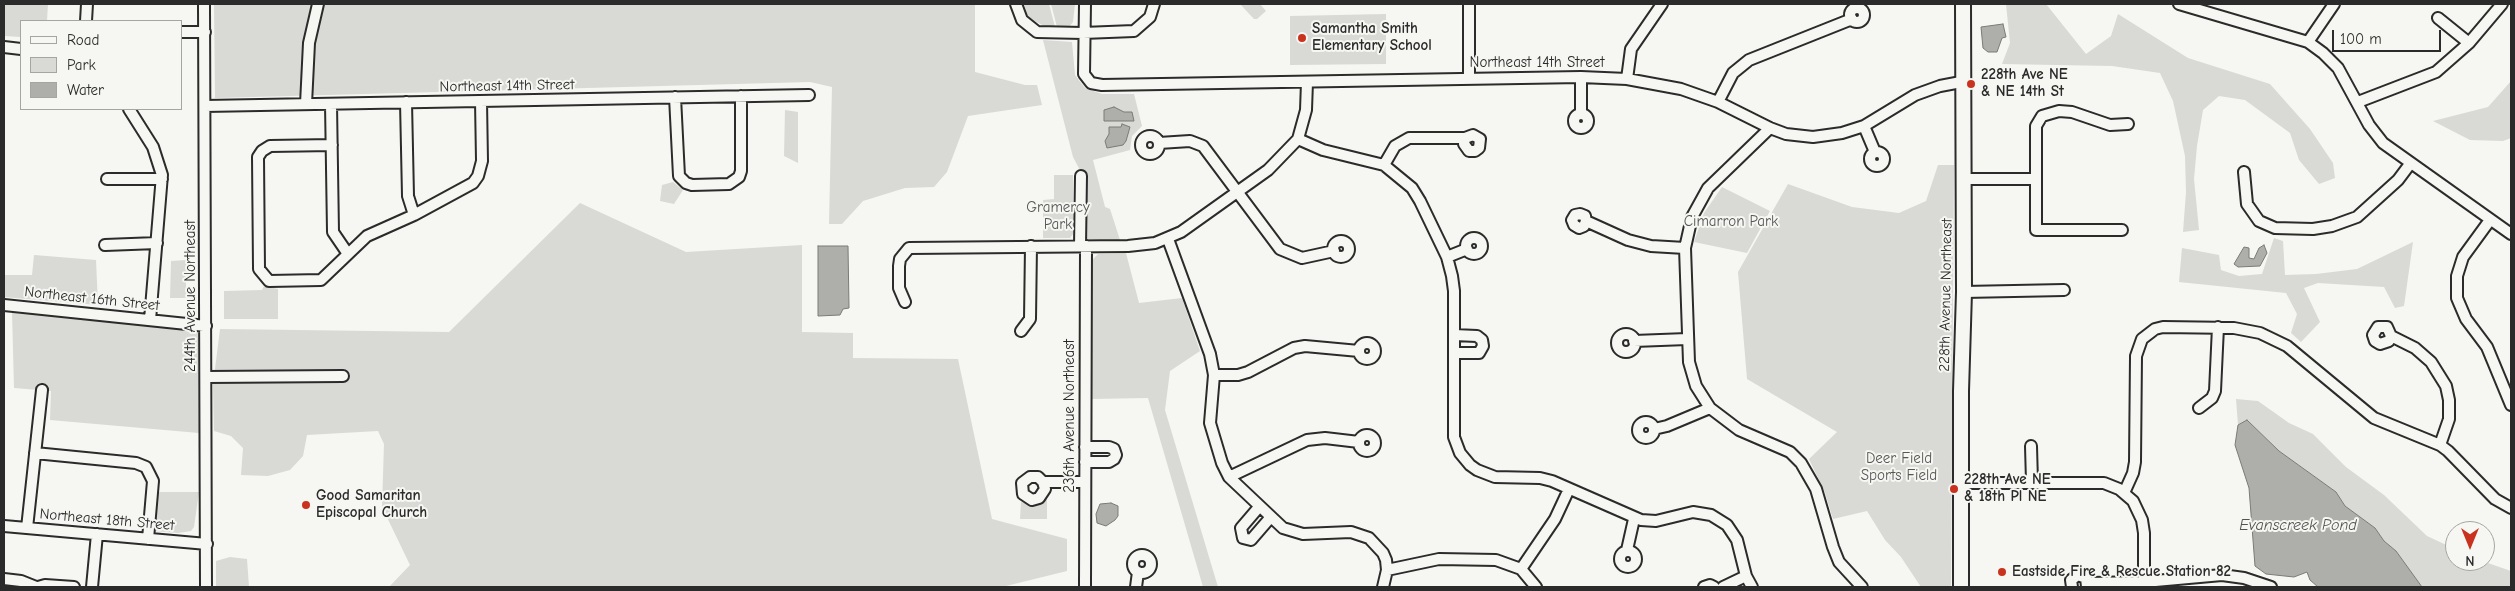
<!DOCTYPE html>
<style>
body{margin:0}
#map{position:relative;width:2515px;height:591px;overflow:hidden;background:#f6f6f2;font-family:"Comic Neue",sans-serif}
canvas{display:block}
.frame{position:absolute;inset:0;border:5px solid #2b2b2b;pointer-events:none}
.legend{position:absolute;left:20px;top:20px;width:162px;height:90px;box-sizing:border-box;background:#f6f6f2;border:1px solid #a5a5a2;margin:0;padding:6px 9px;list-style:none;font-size:15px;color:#2b2b2b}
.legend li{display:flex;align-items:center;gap:10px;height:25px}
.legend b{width:25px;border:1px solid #a5a5a2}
.north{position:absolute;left:2445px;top:521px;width:50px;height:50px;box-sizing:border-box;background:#f6f6f2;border:1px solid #a5a5a2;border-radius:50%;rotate:180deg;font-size:14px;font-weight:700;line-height:20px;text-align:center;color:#2b2b2b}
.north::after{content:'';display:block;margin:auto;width:18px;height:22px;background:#c8321e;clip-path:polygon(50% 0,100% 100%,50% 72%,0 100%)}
.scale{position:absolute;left:2332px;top:30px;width:109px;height:22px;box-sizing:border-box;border:2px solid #2b2b2b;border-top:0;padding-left:6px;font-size:15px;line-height:18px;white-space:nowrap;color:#2b2b2b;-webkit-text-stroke:4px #f6f6f2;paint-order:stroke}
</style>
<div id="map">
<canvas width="2515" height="591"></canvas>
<div class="frame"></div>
<ul class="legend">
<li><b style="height:6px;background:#f6f6f2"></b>Road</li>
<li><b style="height:14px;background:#d9d9d5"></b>Park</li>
<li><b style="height:14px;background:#aeaeab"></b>Water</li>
</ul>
<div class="north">N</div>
<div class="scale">100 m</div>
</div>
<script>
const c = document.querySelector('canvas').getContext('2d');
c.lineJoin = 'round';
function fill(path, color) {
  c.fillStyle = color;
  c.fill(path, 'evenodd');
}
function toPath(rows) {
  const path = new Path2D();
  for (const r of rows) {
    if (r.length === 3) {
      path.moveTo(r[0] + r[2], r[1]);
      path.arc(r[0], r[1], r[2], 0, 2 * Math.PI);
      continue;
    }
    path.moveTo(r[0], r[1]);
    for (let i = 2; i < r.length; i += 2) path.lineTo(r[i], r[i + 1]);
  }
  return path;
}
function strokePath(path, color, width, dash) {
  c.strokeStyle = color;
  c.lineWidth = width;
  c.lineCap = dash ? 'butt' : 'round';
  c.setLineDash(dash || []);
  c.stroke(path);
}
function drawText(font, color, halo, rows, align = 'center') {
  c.font = font + ' "Comic Neue",sans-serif';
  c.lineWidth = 4;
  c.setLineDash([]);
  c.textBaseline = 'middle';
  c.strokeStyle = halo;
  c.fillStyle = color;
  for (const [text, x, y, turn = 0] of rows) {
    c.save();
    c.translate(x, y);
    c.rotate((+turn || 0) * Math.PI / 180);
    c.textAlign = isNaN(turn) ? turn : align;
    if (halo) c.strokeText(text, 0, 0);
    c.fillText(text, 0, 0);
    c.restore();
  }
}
fill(toPath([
 [4,4,48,4,47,21,21,21,21,37,4,36],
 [214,4,975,4,975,72,1025,85,1037,85,1042,105,968,116,947,172,934,187,905,188,863,201,842,224,829,224,832,87,810,82,773,83,215,98],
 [1024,4,1049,4,1055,27,1044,26,1033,20,1027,15],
 [1051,4,1075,4,1073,22,1069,27,1057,27],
 [1240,4,1260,4,1266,11,1257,19,1254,19],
 [2006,4,2046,4,2086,54,2111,36,2118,14,2188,58,2270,84,2310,129,2333,163,2335,178,2319,184,2299,160,2290,133,2245,100,2219,96,2203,110,2197,146,2194,179,2199,230,2183,232,2186,192,2185,156,2173,101,2160,73,2112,66,2002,64,2010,43],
 [1386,14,1386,64,1290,65,1290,16],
 [1043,40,1072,42,1075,75,1085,88,1102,94,1134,94,1142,126,1132,136,1130,150,1093,160,1105,207,1110,209,1120,240,1084,239,1082,174,1073,157],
 [2511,81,2511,138,2503,141,2470,140,2433,121,2488,107],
 [785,110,798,112,798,163,784,156],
 [1938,165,1954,165,1951,587,1921,587,1901,557,1885,540,1867,511,1833,519,1825,493,1809,459,1837,432,1747,379,1738,272,1788,184,1852,207,1899,213,1926,201],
 [1054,175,1073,175,1073,234,1070,238,1043,238,1043,200,1054,199],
 [673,182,683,190,674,204,660,201,662,185],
 [1722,187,1770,211,1747,253,1694,242,1704,213],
 [580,203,686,252,802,245,802,332,853,333,853,358,958,359,992,519,1067,539,1067,571,1002,587,389,587,410,565,382,507,384,444,378,431,307,435,303,456,290,470,268,476,241,475,243,448,231,436,214,431,213,385,220,329,449,332],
 [2274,238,2283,241,2285,275,2316,274,2357,269,2413,242,2404,306,2395,308,2384,287,2318,283,2304,288,2320,322,2301,342,2291,333,2297,314,2286,293,2179,282,2182,248,2219,255,2221,270,2239,276,2262,274],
 [1126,253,1139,303,1182,298,1200,351,1170,371,1165,410,1218,587,1203,587,1148,398,1091,399,1091,261,1098,254],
 [34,255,96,260,98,305,4,297,4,275,32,275],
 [186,260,186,298,170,298,171,261],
 [264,286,278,289,278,319,224,319,224,291,262,290],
 [12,312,198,331,199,433,50,420,51,391,14,388],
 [2236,399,2258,401,2289,423,2313,434,2346,467,2384,495,2427,536,2455,549,2455,561,2482,561,2511,571,2511,587,2422,587,2396,551,2384,541,2375,528,2345,506,2336,492,2279,451,2247,420,2238,425],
 [158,492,199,492,194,527,191,531,178,533,154,531],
 [1047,498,1047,519,1020,519,1021,502,1037,505],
 [230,557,247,559,249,587,216,587,216,561]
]), '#d9d9d5');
const water = toPath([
 [2003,24,2006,37,2002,38,1997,52,1988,52,1983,48,1981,27,2003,24],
 [1114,107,1124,112,1132,112,1134,121,1104,121,1104,110,1114,107],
 [1122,124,1130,127,1126,141,1123,145,1107,148,1105,141,1109,134,1109,127,1121,127,1122,124],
 [2264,245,2267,253,2260,266,2238,267,2234,264,2244,247,2249,248,2249,258,2254,259,2259,248,2264,245],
 [818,246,848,246,849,308,843,309,840,315,818,316,818,246],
 [2247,420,2279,451,2336,492,2345,506,2375,528,2384,541,2396,551,2422,587,2318,587,2310,580,2307,572,2294,577,2266,574,2255,566,2249,488,2235,445,2238,425,2247,420],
 [1111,503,1118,506,1118,516,1115,520,1106,526,1097,523,1096,514,1100,504,1111,503]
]);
fill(water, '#aeaeab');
strokePath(water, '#7a7a78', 1);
const minor = toPath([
 [204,4,206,587],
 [1016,4,1022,20,1037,32,1083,33,1134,31,1150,17,1154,4],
 [1085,4,1084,74,1091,83,1102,85,1581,77,1627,79,1681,89,1718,102,1770,128,1786,134,1813,137,1842,133,1864,126,1915,95,1940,86,1961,82],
 [1469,4,1469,79],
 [2179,4,2308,42,2323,53,2338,68,2369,125,2383,143,2511,234],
 [1857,15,7],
 [2438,18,2469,43],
 [86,21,87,4],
 [181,32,205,32],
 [2308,42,2334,4],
 [4,47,21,49],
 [1627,79,1631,49,1662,4],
 [675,97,679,176,686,183,692,185,729,184,739,177,741,171,741,96],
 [406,102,408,196,414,215],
 [1718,102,1733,73,1749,60,1852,19],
 [2358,102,2436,72,2469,43,2502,4],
 [306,104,309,43,318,4],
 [331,104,333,232,348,254],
 [205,106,809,95],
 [129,109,153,147,162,175,150,320],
 [1581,121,7],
 [1581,114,1581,77],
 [1864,126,1875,152],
 [1770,128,1708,188,1692,217,1685,248,1689,362,1696,386,1710,408,1739,430,1790,452,1801,463,1816,489,1833,547,1839,562,1862,587],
 [1150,145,9],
 [1298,139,1323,150,1384,165,1412,188,1420,201,1447,257,1452,276,1454,291,1454,437,1460,453,1470,465,1477,470,1495,477,1540,478,1552,481,1641,520,1656,521,1693,512,1711,515,1727,525,1737,540,1746,576,1752,587],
 [1159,143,1190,141,1203,146,1280,249,1302,258,1334,251],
 [332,145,270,146,262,151,258,157,259,269,269,281,321,280,367,236,414,215,473,183,478,176,482,161,481,101],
 [1877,159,7],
 [1384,165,1395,146,1409,138,1465,138,1473,135,1480,139,1479,148,1475,151,1469,151,1464,144,1465,138],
 [2244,172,2247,204,2259,221,2275,228,2313,229,2332,226,2357,217,2398,180,2410,164],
 [107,179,162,179],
 [1963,179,2035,179],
 [2490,220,2463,257,2457,276,2457,298,2466,319,2487,347,2511,405],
 [1586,221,1584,226,1579,228,1574,225,1572,220,1575,215,1580,214,1585,216,1586,221,1628,240,1651,246,1685,248],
 [2122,230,2036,230,2036,126,2042,116,2059,111,2072,112,2110,125,2128,124],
 [1474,246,8],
 [1168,239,1210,354,1214,375,1210,423,1222,463,1229,477,1283,528,1303,534,1351,532,1369,538,1383,553,1386,560,1387,570,1383,587],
 [1341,249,8],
 [105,245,157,243],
 [1080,246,1081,176],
 [1447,257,1467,249],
 [1964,292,2064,290],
 [905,302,899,288,899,266,900,259,909,248,1128,246,1155,243,1181,232,1268,170,1298,139,1306,110,1307,82],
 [4,305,206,326],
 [1021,331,1030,319,1031,246],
 [1626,343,9],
 [2391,336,2389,341,2380,344,2375,341,2373,335,2378,327,2387,327,2391,336,2415,348,2431,362,2446,386,2449,400,2449,419,2440,445],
 [1634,341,1687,339],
 [1367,351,8],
 [1454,353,1479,353,1483,346,1482,340,1477,336,1454,335],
 [1214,375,1238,375,1248,372,1294,348,1305,346,1359,351],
 [207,377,343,376],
 [2199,408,2212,398,2215,391,2218,327],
 [1646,430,8],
 [1654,429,1667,426,1710,408],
 [1367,443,8],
 [2031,446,2032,482],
 [35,453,136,463,146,467,153,481,148,539],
 [1085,462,1109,462,1114,459,1116,455,1114,449,1109,447,1085,447],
 [1229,477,1307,440,1325,438,1359,442],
 [1043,482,1045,489,1039,498,1032,500,1023,494,1022,483,1030,477,1038,477,1043,482,1085,482],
 [1961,483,2104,483,2119,489,2133,501,2142,520,2144,533,2144,587],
 [2124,493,2133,473,2135,462,2136,356,2142,339,2155,329,2163,327,2234,328,2260,333,2287,346,2374,418,2440,445,2448,451,2495,499,2511,508],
 [1259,507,1241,528,1243,538,1251,540,1270,518],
 [4,526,207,544],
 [27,528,42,390],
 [1627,550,1634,519],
 [1628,559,8],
 [1142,564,9],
 [1521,569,1555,519,1569,489],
 [1387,570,1439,559,1496,560,1521,569,1536,587],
 [4,579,21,581,36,587],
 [2088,583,2144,582,2222,575,2244,578,2271,587],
 [38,587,45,585,74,587],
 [92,587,97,534],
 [1085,587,1086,246],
 [1136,587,1138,572],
 [1704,587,1710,585,1714,587],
 [1723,587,1746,576],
 [2072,587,2071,580,2078,575,2086,578,2087,587]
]);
const major = toPath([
 [1961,587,1961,391,1964,292,1963,4]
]);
strokePath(minor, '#2b2b2b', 14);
strokePath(major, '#2b2b2b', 18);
strokePath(minor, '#f6f6f2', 10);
strokePath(major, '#f6f6f2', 14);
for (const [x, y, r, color] of [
 [1302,38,5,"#c8321e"],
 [1971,84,5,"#c8321e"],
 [1954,489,5,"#c8321e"],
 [306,505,5,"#c8321e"],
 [2002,572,5,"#c8321e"]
]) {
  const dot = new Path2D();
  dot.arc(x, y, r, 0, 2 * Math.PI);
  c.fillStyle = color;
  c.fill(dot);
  strokePath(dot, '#f6f6f2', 2);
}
drawText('bold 15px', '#2b2b2b', '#f6f6f2', [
 ["Samantha Smith",1312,29],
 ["Elementary School",1312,46],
 ["228th Ave NE",1981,75],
 ["& NE 14th St",1981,92],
 ["228th Ave NE",1964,480],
 ["& 18th Pl NE",1964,497],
 ["Good Samaritan",316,496],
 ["Episcopal Church",316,513],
 ["Eastside Fire & Rescue Station 82",2012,572]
], 'left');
drawText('15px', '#2b2b2b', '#f6f6f2', [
 ["Northeast 14th Street",1537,63],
 ["Northeast 14th Street",507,86,-1],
 ["228th Avenue Northeast",1946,295,-89],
 ["244th Avenue Northeast",191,296,-90],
 ["Northeast 16th Street",92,299,6],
 ["236th Avenue Northeast",1070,416,-90],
 ["Northeast 18th Street",107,520,5]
]);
drawText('15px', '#565656', '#f6f6f2', [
 ["Gramercy",1058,208],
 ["Park",1058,225],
 ["Cimarron Park",1731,222],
 ["Deer Field",1899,459],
 ["Sports Field",1899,476]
]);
drawText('italic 16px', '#525251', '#f6f6f2', [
 ["Evanscreek Pond",2298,525]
]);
</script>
